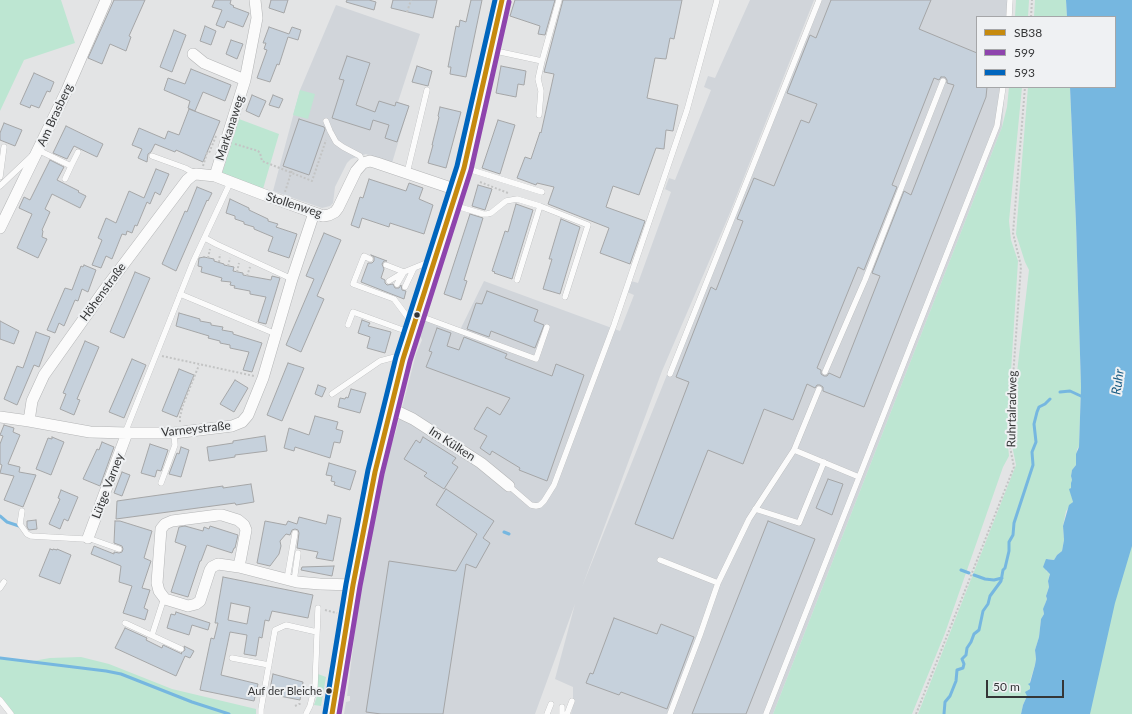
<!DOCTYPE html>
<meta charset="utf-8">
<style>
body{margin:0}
#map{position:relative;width:1132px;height:714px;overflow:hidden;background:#e3e4e5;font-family:Lato,sans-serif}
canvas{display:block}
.legend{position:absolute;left:976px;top:16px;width:140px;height:72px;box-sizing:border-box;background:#eff1f3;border:1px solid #a5a6a8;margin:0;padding:5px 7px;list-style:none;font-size:12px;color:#353637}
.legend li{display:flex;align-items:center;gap:8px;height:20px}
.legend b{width:20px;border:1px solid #a5a6a8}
.scale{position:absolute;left:986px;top:680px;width:78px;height:18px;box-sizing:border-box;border:2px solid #353637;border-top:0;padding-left:5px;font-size:12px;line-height:14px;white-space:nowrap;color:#353637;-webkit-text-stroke:3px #eff1f3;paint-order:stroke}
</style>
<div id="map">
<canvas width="1132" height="714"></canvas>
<ul class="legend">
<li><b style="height:5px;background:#c68a0e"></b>SB38</li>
<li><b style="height:5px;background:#8e44ad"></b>599</li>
<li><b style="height:5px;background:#0065bd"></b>593</li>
</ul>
<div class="scale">50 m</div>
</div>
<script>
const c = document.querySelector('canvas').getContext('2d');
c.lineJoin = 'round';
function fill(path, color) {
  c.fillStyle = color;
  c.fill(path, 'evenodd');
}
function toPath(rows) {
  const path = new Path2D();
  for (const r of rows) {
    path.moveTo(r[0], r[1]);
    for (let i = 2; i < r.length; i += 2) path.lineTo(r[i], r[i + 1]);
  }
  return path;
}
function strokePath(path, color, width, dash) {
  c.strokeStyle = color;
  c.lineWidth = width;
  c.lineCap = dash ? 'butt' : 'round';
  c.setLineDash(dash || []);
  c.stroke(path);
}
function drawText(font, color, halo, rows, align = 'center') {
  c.font = font + ' Lato,sans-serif';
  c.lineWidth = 4;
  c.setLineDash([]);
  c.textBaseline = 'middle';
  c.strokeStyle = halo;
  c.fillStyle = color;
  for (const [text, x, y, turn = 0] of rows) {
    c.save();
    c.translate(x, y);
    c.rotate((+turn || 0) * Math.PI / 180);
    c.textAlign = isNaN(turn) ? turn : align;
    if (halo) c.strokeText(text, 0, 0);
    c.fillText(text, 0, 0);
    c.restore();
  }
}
fill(toPath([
 [750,0,814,0,729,215,662,371,582,587,817,0,1013,0,1011,17,977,17,977,87,1005,87,1002,127,773,714,571,714,573,704,573,687,555,679,575,604,535,714,344,714,346,702,350,701,350,696,347,696,361,584,381,476,396,431,416,354,422,340,414,324,417,315,460,330,484,281,620,331,634,295,627,292,631,281,638,283,671,192,665,189,669,178,675,180,711,90,704,87,708,76,715,78],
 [336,5,420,34,398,102,409,106,392,163,366,154,351,159,347,163,335,187,333,203,330,206,322,208,273,191,300,90]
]), '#d1d5da');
fill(toPath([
 [0,0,61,0,75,43,24,60,0,111],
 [1016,0,1029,0,1028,17,1015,17],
 [1035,0,1066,0,1067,17,1034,17],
 [1009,87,1022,87,1009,221,1011,240,1018,261,1007,434,1009,456,1003,467,945,633,912,714,773,714,1002,127,1007,107],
 [1028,87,1070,87,1076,223,1081,387,1079,447,1077,449,1076,465,1072,470,1071,476,1072,480,1071,488,1070,489,1073,502,1066,511,1063,526,1064,540,1062,551,1057,555,1054,560,1048,559,1046,571,1050,573,1048,581,1049,587,1046,596,1047,599,1043,610,1044,614,1041,619,1039,637,1035,650,1036,659,1035,665,1030,681,1030,689,1027,691,1027,696,1023,705,1021,714,918,714,1016,465,1012,445,1016,381,1029,270,1025,262,1016,234],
 [300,90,315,94,308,119,293,115],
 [239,119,279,134,263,189,222,174],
 [1132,460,1132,714,1077,714],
 [81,657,109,664,172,689,256,709,256,714,14,714,0,696,0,658,33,661,50,658],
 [318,674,326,677,321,706,314,705,317,696]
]), '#bde6d2');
fill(toPath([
 [1066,0,1132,0,1132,546,1115,603,1090,714,1021,714,1023,705,1027,696,1025,692,1030,689,1030,686,1028,684,1030,683,1035,665,1036,659,1035,650,1039,637,1041,619,1044,614,1043,609,1047,599,1046,596,1049,587,1048,581,1050,574,1043,567,1046,559,1054,560,1057,555,1062,551,1064,540,1063,526,1069,505,1073,502,1069,489,1071,488,1071,483,1072,480,1071,476,1072,470,1076,465,1076,454,1079,447,1081,387,1076,223,1070,87,1115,87,1115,17,1067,17]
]), '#76b7e0');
strokePath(toPath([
 [1060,392,1070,391,1083,397],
 [0,516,7,522,19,526],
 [504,532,509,534],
 [961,570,969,573],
 [974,575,985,579,994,580,1002,578],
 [0,658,106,671,121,674,192,702,229,714],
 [944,714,945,702,950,696,956,681,957,670,963,668,964,664,962,659,966,655,967,648,971,642,974,634,979,630,983,611,988,604,990,596,1001,581,1003,570,1005,568,1009,551,1009,542,1013,535,1014,523,1033,465,1032,452,1036,442,1034,424,1037,412,1039,407,1045,404,1050,399]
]), '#76b7e0', 3);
const building = toPath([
 [114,0,145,0,129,36,131,37,126,51,110,44,102,64,88,58,114,0],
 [215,0,231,0,230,4,234,6,233,7,249,13,243,27,227,21,224,28,216,25,222,10,212,7,215,0],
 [271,0,288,0,284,13,269,8,271,0],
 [347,0,369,0,376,2,374,10,346,2,347,0],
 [393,0,437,0,433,18,391,8,393,0],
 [471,0,482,0,466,77,450,74,451,67,448,67,456,26,459,27,460,20,466,22,471,0],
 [515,0,555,0,545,35,538,34,540,26,510,16,515,0],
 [563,0,682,0,674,39,670,38,666,59,655,58,647,98,678,105,673,131,666,130,664,149,656,148,639,195,613,186,606,207,645,221,630,264,600,253,609,228,548,204,554,187,537,183,536,185,517,178,525,157,531,159,540,132,541,133,554,74,544,72,563,0],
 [831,0,931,0,919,29,977,53,977,87,987,87,986,97,864,407,823,391,823,387,820,385,817,385,815,388,807,384,793,420,764,409,743,464,708,450,673,539,635,524,689,382,676,377,711,287,716,290,743,221,737,219,754,178,774,186,801,120,809,123,817,104,787,93,810,35,816,38,831,0],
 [941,77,945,77,947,80,947,83,954,85,911,195,904,191,872,273,880,276,840,378,829,373,827,376,824,376,821,374,821,370,817,368,858,267,864,270,897,187,892,185,934,78,939,80,941,77],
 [205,26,216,31,211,45,200,41,205,26],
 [269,27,289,34,292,27,301,30,298,40,288,37,279,65,277,64,270,82,257,78,267,50,264,49,266,43,263,43,269,27],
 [174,30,186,35,172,72,160,67,174,30],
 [231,40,243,44,237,59,226,54,231,40],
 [347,56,370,63,356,105,375,112,379,101,395,106,396,102,409,106,397,142,385,138,389,125,373,120,370,130,332,118,344,80,339,79,347,56],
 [417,66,432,71,428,86,412,82,417,66],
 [501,66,526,71,524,85,518,84,516,97,496,93,501,66],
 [191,69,231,85,225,101,203,92,195,111,188,108,190,101,164,90,168,78,185,84,191,69],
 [34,73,54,82,50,92,47,91,39,108,31,105,30,108,20,104,34,73],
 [252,95,266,101,259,117,246,111,252,95],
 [273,95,283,99,279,108,269,105,273,95],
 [440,107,461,112,446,168,428,163,433,145,432,145,439,117,438,116,440,107],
 [189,109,220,121,203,162,176,150,175,152,155,144,151,152,148,154,147,162,138,158,142,149,132,145,139,128,165,139,168,131,179,135,189,109],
 [299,119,324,127,325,129,309,175,283,166,299,119],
 [498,120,515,125,500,174,482,168,498,120],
 [4,123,22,130,15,146,0,140,0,133,4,123],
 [66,126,103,144,97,157,74,146,67,159,53,153,66,126],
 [50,160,64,167,57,180,79,191,78,192,86,196,80,208,52,194,45,209,50,212,42,230,43,231,42,237,47,239,38,258,17,248,32,214,19,208,24,197,30,200,50,160],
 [156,169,169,174,160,195,155,192,150,204,147,202,137,226,135,225,132,233,127,231,126,235,122,234,112,259,106,256,101,268,92,265,102,240,98,238,106,218,116,223,129,191,144,198,156,169],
 [369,179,406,191,409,183,423,188,419,199,433,205,424,234,390,223,389,227,362,218,359,228,351,225,360,197,363,198,369,179],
 [478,185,492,189,485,210,472,206,478,185],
 [197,187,212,193,208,201,207,200,176,271,162,264,185,211,187,212,197,187],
 [230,199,249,208,249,210,268,219,268,221,278,224,276,227,297,234,289,258,268,251,273,237,254,229,254,227,244,224,244,222,235,219,235,216,226,213,230,199],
 [516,204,533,210,512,279,494,273,495,272,492,271,505,231,508,232,516,204],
 [470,214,483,218,464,280,467,281,461,300,444,294,470,214],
 [561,219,580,227,560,294,543,289,552,259,549,259,561,219],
 [324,233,341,240,317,296,324,299,301,352,286,345,314,279,306,276,324,233],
 [371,255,387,261,384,261,382,264,384,269,381,278,385,280,385,283,387,285,393,284,395,288,399,288,401,285,402,290,406,291,404,299,361,282,368,263,372,263,374,261,374,257,371,255],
 [204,257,214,259,214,261,224,264,224,265,234,267,233,271,243,273,243,275,271,280,272,276,280,278,266,324,258,322,266,297,250,294,250,291,234,288,235,286,230,285,231,282,221,281,222,278,201,272,202,267,198,266,199,258,204,257],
 [84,265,96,270,88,292,82,289,78,301,75,300,64,326,59,323,55,333,47,330,65,288,72,290,81,266,83,267,84,265],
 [135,272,150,278,124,338,110,332,135,272],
 [487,291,538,310,534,321,544,325,535,348,491,331,489,337,467,329,476,303,482,304,487,291],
 [179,313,200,319,200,321,211,323,211,325,223,327,222,330,233,332,233,334,262,343,252,372,243,370,249,352,230,348,230,345,220,343,220,341,208,338,209,336,176,326,179,313],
 [362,320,370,323,368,326,391,332,385,353,367,348,370,337,358,333,362,320],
 [0,321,19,331,14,344,0,339,0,321],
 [437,328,451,333,447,346,459,350,464,337,507,354,505,358,552,376,556,364,584,375,547,481,519,470,520,468,492,451,490,455,480,448,487,436,474,429,487,407,500,415,510,398,426,367,432,352,429,351,437,328],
 [36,332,50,337,39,367,34,365,17,405,4,399,17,366,23,368,36,332],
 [85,341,99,347,77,399,80,400,74,415,60,409,66,394,63,393,85,341],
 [132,359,146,365,124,418,109,412,132,359],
 [288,363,304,368,282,421,267,415,288,363],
 [179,369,194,375,177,417,162,411,179,369],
 [235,380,248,388,234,412,220,404,235,380],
 [318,385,326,388,322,397,315,394,318,385],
 [351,389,366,393,360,413,338,407,340,398,345,399,346,397,348,398,351,389],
 [315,416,338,422,336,429,343,431,340,443,334,442,330,458,295,447,294,451,284,448,289,428,309,435,315,416],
 [4,425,14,428,13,432,20,435,8,464,20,467,19,472,36,475,23,507,4,500,14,476,0,473,2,465,0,464,0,444,3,436,0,435,4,425],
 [265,436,267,451,235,455,235,457,209,461,207,447,233,443,233,441,265,436],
 [52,437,64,442,51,475,36,469,48,438,52,439,52,437],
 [423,437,456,458,452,463,458,467,444,489,424,476,427,473,404,459,416,440,420,443,423,437],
 [102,442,114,447,100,486,83,479,97,449,99,450,102,442],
 [150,444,168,450,161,471,157,470,155,477,141,473,150,444],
 [181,447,189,450,181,477,169,474,177,453,179,454,181,447],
 [329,463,356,471,350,490,334,485,335,482,331,481,332,476,326,475,329,463],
 [122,472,130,475,122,496,114,493,122,472],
 [828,479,843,484,832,515,816,508,828,479],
 [251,484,254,502,236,505,235,503,116,519,117,501,223,486,223,488,251,484],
 [446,489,494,521,483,538,490,543,476,568,466,564,443,714,381,714,366,712,389,561,456,571,477,534,436,505,446,489],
 [61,490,78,497,68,521,64,519,60,529,49,524,60,499,58,498,61,490],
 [328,515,341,518,333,561,316,558,318,552,297,548,299,533,298,530,295,529,292,530,290,535,286,534,280,541,281,546,279,554,270,566,257,563,265,521,286,525,288,521,297,524,299,517,326,524,328,515],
 [36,520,37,529,29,530,27,527,27,521,36,520],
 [115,521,120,521,152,531,144,558,151,561,142,588,150,590,144,608,148,610,145,620,123,613,132,586,119,582,121,566,91,554,94,546,114,554,114,552,119,553,122,552,123,549,122,546,114,543,115,521],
 [768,521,815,539,746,714,692,714,768,521],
 [185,526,203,531,204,527,209,529,210,526,238,535,235,548,234,548,232,553,207,545,201,561,200,561,188,597,171,592,186,546,175,542,179,527,185,526],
 [50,549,53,550,53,549,57,550,57,549,71,555,60,584,39,576,50,549],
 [334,566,332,576,301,570,302,567,334,566],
 [223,577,313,595,308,618,272,611,269,621,265,620,262,638,259,637,256,656,244,654,247,635,230,632,221,675,258,684,254,701,200,690,211,638,214,639,218,623,215,623,223,577],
 [231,603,250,607,247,624,228,620,231,603],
 [176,612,210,623,208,630,192,625,189,635,167,628,171,614,175,615,176,612],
 [614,618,657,634,661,624,694,637,667,709,621,692,619,695,586,683,590,673,593,674,614,618],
 [125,628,147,638,146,640,162,648,163,645,182,654,181,653,185,650,184,646,194,651,190,658,185,656,176,676,115,648,125,628],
 [273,674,303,682,300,700,269,694,273,674]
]);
fill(building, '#c6d1dc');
strokePath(building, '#a5a6a7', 1);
const lane = toPath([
 [1009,17,1010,0],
 [491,50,542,61],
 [539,115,541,91,538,79,542,61,559,0],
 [326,121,330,131,336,142,343,147,360,156,363,163],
 [152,156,185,168,196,174],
 [465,168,542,192],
 [407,173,427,90],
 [0,177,4,147],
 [65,179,71,166],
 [0,186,38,150,71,166,78,152],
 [453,205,483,214,487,214,491,213,506,201,517,199,540,206,588,225,565,297],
 [205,238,216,244,292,279],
 [370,259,364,256,353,284,394,299,412,323],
 [386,265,404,272],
 [517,280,540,206],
 [389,281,404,272,431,261],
 [397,284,404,272],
 [405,287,414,268],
 [180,294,276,334],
 [417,315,536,359,547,327],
 [348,325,353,312,411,333],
 [825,372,865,280,943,81],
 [670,374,819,0],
 [332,394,380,361,395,357,402,359],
 [125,433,193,262,230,183],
 [794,450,859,477],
 [161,483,175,445,174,433],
 [509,486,531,505,536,506,540,505,544,501,554,485,614,325,687,110,717,0],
 [755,509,799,523,824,462],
 [22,511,20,524,27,534,31,536,84,539,88,538,119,549],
 [660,560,718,583,749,519,794,450,819,389],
 [287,579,295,533],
 [294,581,298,553],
 [0,588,4,582],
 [125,623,181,649],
 [152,635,164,598],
 [232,658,269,665],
 [0,700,11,714],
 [261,714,261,709,275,630,286,625,317,632],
 [306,714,310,706,315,686,318,608],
 [547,714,551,704],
 [562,714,562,707],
 [567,714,572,701],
 [670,714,700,635,718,583],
 [766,714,997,126,1003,87]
]);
const street = toPath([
 [193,54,204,63,245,80],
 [215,176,245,80,257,18,255,0],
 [0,228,67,90,106,0],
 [390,408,413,419,481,463,509,486],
 [0,417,29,421,90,432,127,433,174,433,232,426,242,422,248,415,263,378,292,279,314,213],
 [29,421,32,401,44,375,105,289,187,180,193,175,196,174,215,176,262,194,323,216,329,215,335,212,338,208,356,171,363,163,370,161,377,163,457,190],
 [88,538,127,433],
 [239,567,246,530,244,525,238,520,222,515,218,515,172,521,165,524,161,529,157,583,159,591,165,599,188,606,196,604,200,601,210,570,212,567,218,564,239,567,297,582,320,584,353,585]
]);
const secondary = toPath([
 [332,714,353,585,375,472,403,359,464,168,502,0]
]);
strokePath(lane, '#b4b5b6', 6);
strokePath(street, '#b4b5b6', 12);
strokePath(secondary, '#b4b5b6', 16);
strokePath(toPath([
 [407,12,411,0],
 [1031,17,1032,0],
 [235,144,258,151,260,153,262,161,312,181,326,140],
 [203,166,207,153,209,153,216,136],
 [480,182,508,193],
 [285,192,292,170],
 [208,258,210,249],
 [219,262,220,254],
 [228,266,230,258],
 [237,272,239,263],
 [247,276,250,267],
 [162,356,254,376],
 [180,422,180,417,183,405,199,365],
 [325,610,337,613],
 [295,706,299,704,302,704],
 [916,714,1014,467,1010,447,1009,433,1021,266,1013,233,1025,87]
]), '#c3c4c4', 2, [2, 2]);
strokePath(lane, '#fbfbfb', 5.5);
strokePath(street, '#fbfbfb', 11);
strokePath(secondary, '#fbfbfb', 15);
strokePath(toPath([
 [332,714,353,585,375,472,403,359,464,168,502,0]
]), '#c68a0e', 5);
strokePath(toPath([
 [339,714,360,586,382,474,410,361,471,170,509,2]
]), '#8e44ad', 5);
strokePath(toPath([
 [325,713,346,584,368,470,396,357,457,166,495,0]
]), '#0065bd', 5);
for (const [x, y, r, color] of [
 [417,315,3.5,"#353637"],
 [329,691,3.5,"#353637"]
]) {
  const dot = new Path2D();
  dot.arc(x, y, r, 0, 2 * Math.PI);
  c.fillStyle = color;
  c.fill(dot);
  strokePath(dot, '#eff1f3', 1.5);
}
drawText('11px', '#353637', '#eff1f3', [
 ["Auf der Bleiche",322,691]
], 'right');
drawText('12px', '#353637', '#eff1f3', [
 ["Am Brasberg",55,115,-65],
 ["Markanaweg",230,128,-72],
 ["Stollenweg",294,205,18],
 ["Höhenstraße",103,292,-54],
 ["Ruhrtalradweg",1012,409,-89],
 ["Varneystraße",196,429,-6],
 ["Im Külken",452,444,33],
 ["Lütge Varney",108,486,-69]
]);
drawText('italic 13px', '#195c83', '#eff1f3', [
 ["Ruhr",1118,382,-82]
]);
</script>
